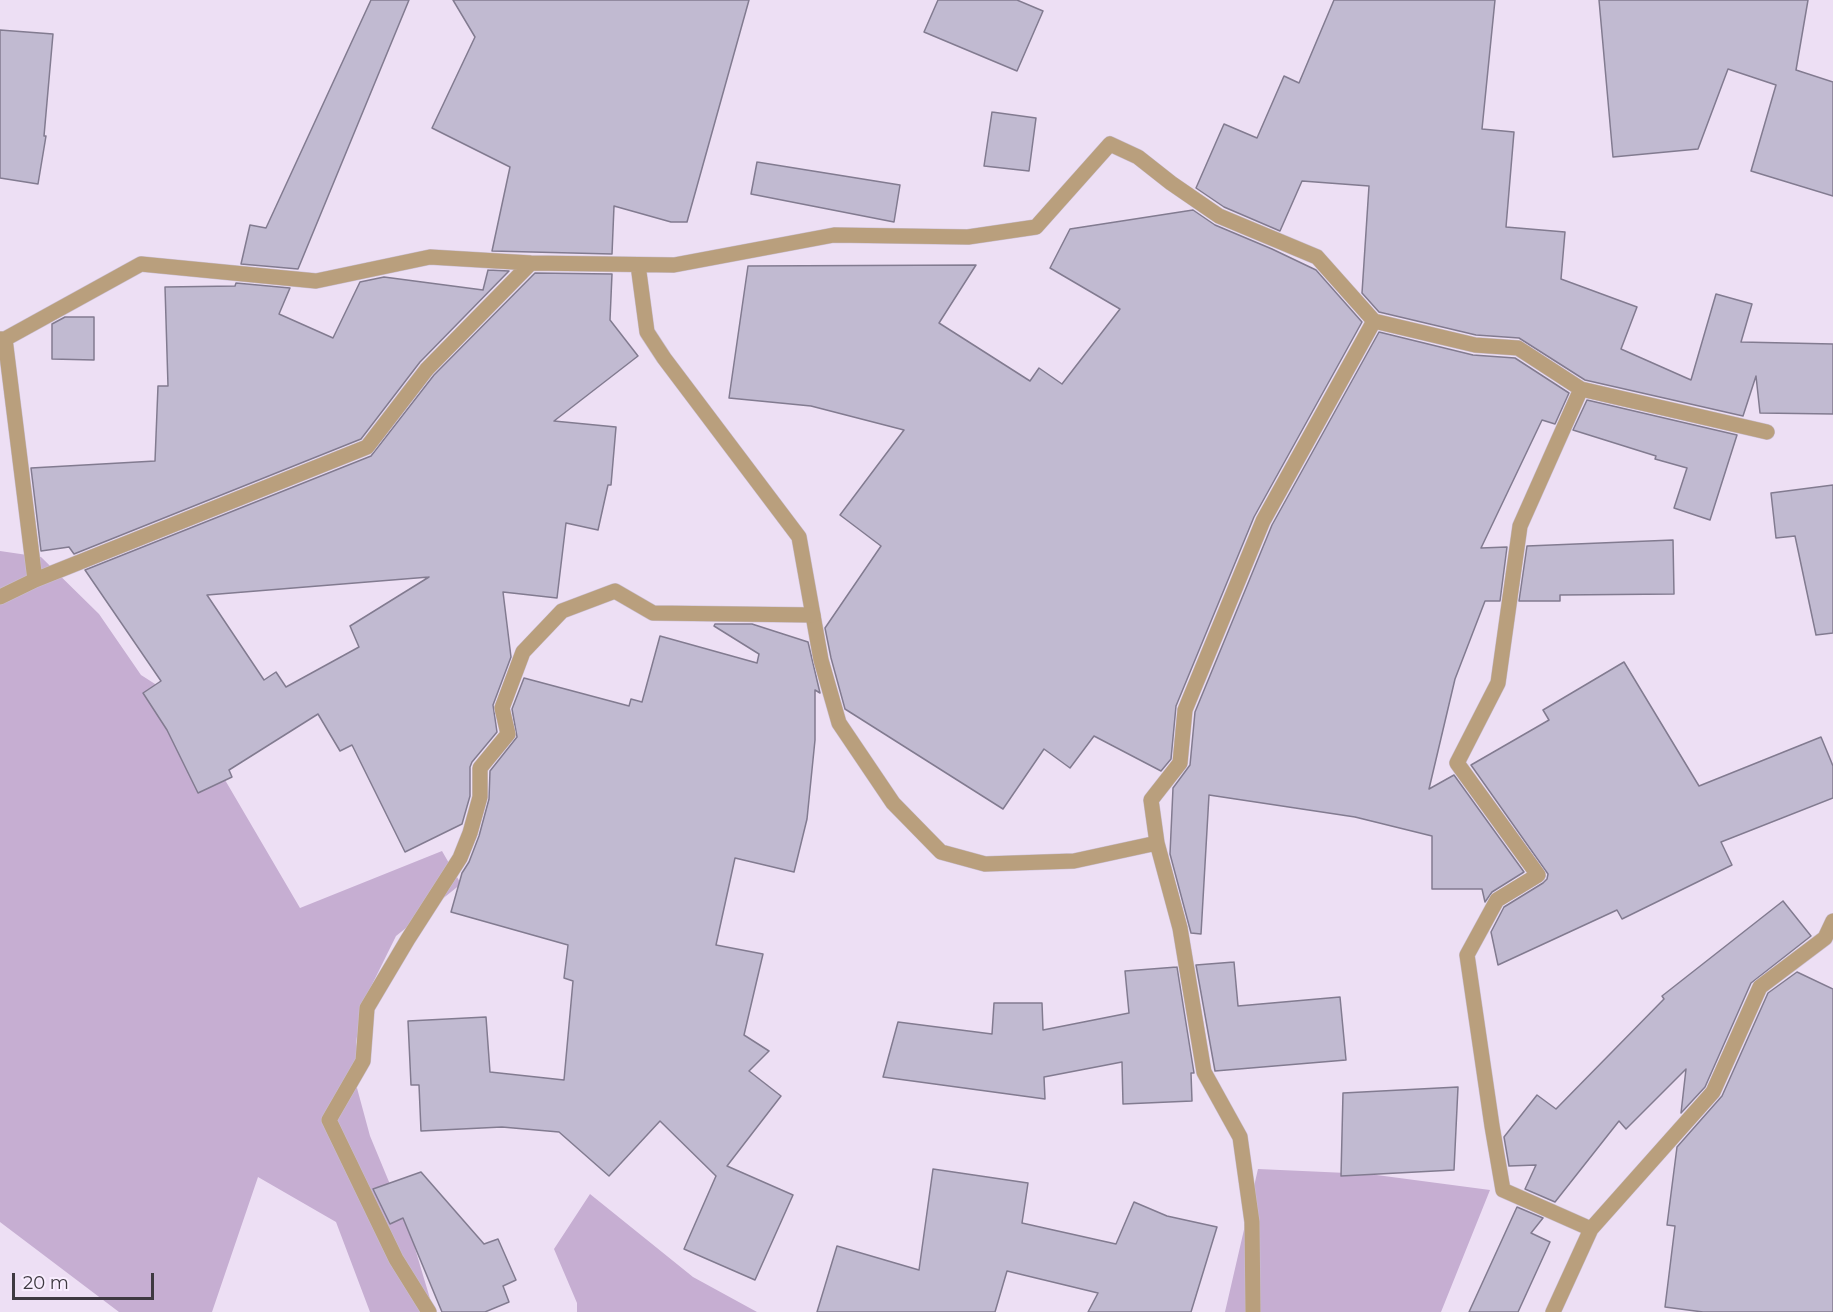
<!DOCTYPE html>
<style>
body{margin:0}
#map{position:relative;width:1833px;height:1312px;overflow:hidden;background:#eddff4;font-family:Montserrat,sans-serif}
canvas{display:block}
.scale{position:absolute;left:12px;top:1273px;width:142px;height:27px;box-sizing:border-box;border:3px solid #3e3941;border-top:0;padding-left:8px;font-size:18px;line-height:21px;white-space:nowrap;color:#3e3941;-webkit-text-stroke:4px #f8edfe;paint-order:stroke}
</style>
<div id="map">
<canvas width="1833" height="1312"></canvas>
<div class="scale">20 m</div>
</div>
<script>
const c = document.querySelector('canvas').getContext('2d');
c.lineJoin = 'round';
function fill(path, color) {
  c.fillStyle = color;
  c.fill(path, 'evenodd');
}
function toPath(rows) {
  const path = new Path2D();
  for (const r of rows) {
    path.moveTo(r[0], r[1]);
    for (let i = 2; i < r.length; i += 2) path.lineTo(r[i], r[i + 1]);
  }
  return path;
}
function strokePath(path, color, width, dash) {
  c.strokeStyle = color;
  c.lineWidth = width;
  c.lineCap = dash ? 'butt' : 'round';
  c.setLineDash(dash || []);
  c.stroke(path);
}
fill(toPath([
 [0,551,41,557,99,614,141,675,177,698,300,908,442,851,461,884,396,936,362,1005,356,1043,357,1088,370,1136,411,1235,434,1312,370,1312,336,1222,258,1177,212,1312,119,1312,0,1222],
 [1258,1169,1369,1174,1490,1190,1441,1312,1225,1312],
 [590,1194,693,1277,757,1312,577,1312,577,1303,554,1249]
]), '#c6aed2');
const building = toPath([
 [371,0,409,0,298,269,241,264,250,225,266,228,371,0],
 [453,0,749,0,687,222,671,222,614,206,612,254,492,251,510,167,432,128,475,37,453,0],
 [938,0,1017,0,1043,11,1017,71,924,32,938,0],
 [1334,0,1495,0,1482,129,1514,132,1506,227,1565,232,1561,279,1637,307,1621,349,1691,380,1716,294,1752,304,1741,342,1833,344,1833,414,1760,413,1756,376,1743,416,1585,380,1519,338,1476,335,1379,312,1362,293,1369,186,1302,181,1280,231,1224,207,1196,188,1224,124,1257,138,1284,76,1299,83,1334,0],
 [1599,0,1808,0,1796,70,1833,82,1833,196,1751,171,1776,85,1728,69,1698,149,1613,157,1599,0],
 [0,30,53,34,44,136,46,136,38,184,0,178,0,30],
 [992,112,1036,118,1029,171,984,166,992,112],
 [757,162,900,185,894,222,751,194,757,162],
 [1193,210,1215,225,1272,249,1316,270,1362,322,1254,517,1176,706,1171,759,1161,771,1094,736,1070,768,1044,749,1003,809,845,709,831,658,825,628,881,546,840,515,904,430,811,406,729,398,748,266,976,265,939,323,1030,381,1039,368,1062,384,1120,309,1050,268,1070,229,1193,210],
 [488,270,509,271,420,362,361,439,74,554,69,547,41,551,31,468,155,461,158,386,168,386,165,287,235,286,236,283,290,288,279,314,333,338,360,282,384,277,483,290,488,270],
 [535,273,612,274,610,320,638,356,554,421,616,427,611,485,608,485,598,530,566,523,557,598,503,592,511,657,493,705,497,732,472,762,470,767,470,796,462,824,405,852,352,745,340,751,318,714,229,770,232,777,198,793,167,730,143,693,161,681,85,570,371,456,434,375,535,273],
 [429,577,350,626,359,647,286,687,276,672,264,680,207,595,429,577],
 [65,317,94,317,94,360,52,359,52,324,65,317],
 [1379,332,1473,355,1515,358,1569,393,1555,424,1542,420,1481,548,1507,547,1500,601,1485,601,1455,679,1429,789,1454,775,1524,872,1492,892,1485,902,1482,889,1432,889,1432,836,1355,817,1209,795,1201,934,1191,933,1170,854,1173,788,1190,765,1195,712,1272,525,1379,332],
 [1587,400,1737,435,1710,520,1674,508,1687,468,1655,459,1656,456,1573,430,1587,400],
 [1833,485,1833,633,1816,635,1795,536,1776,538,1771,493,1833,485],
 [1673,540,1674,594,1560,595,1560,601,1519,601,1527,546,1673,540],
 [715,624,752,624,808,642,820,693,815,690,815,740,807,819,794,872,735,858,716,945,763,954,744,1035,769,1051,749,1071,781,1096,727,1166,793,1195,755,1280,684,1249,716,1176,660,1121,609,1176,559,1132,502,1127,421,1131,419,1085,411,1085,408,1021,486,1017,490,1072,564,1080,573,981,564,978,568,945,451,912,462,873,469,862,479,836,489,799,490,771,517,737,512,709,524,678,629,706,631,699,642,702,660,636,757,663,759,654,714,626,715,624],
 [1624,662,1699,786,1821,737,1833,766,1833,798,1721,842,1732,865,1622,919,1617,910,1498,965,1491,932,1504,907,1543,883,1547,879,1548,874,1471,765,1549,720,1543,710,1624,662],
 [1783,901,1811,936,1751,983,1705,1087,1681,1113,1686,1069,1626,1129,1619,1121,1555,1202,1525,1189,1536,1165,1509,1166,1504,1137,1537,1095,1556,1109,1664,999,1662,996,1783,901],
 [1234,962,1238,1006,1340,997,1346,1060,1215,1071,1196,965,1234,962],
 [1177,967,1194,1073,1191,1073,1192,1101,1123,1104,1122,1062,1044,1077,1045,1099,883,1077,898,1022,992,1034,994,1003,1042,1003,1043,1030,1129,1013,1125,971,1177,967],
 [1797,972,1833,989,1833,1312,1703,1312,1665,1307,1675,1226,1667,1225,1677,1147,1722,1096,1768,993,1797,972],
 [1458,1087,1454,1170,1341,1176,1343,1093,1458,1087],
 [933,1169,1028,1183,1022,1223,1116,1244,1134,1202,1167,1216,1217,1227,1191,1312,1088,1312,1098,1293,1007,1271,995,1312,817,1312,837,1246,919,1270,933,1169],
 [421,1172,484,1244,498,1239,516,1280,503,1286,509,1302,485,1312,442,1312,403,1218,390,1224,373,1189,421,1172],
 [1517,1207,1543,1218,1531,1233,1550,1242,1518,1312,1469,1312,1517,1207]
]);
fill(building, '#c1bad1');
strokePath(building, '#827b90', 1.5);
const service = toPath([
 [638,265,647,332,664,358,799,537,821,660,839,723,893,803,941,852,985,864,1074,861,1157,843],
 [0,339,5,339,141,264,316,281,430,257,531,263,674,265,834,235,968,237,1036,227,1110,144,1138,157,1171,183,1219,216,1317,257,1374,321],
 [5,339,35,580],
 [0,597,35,580,367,447,427,369,531,263],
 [1591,1229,1713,1092,1760,987,1825,938,1833,921],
 [1253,1312,1252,1222,1240,1137,1204,1072,1180,928,1157,843,1151,800,1180,763,1185,710,1263,521,1374,321,1475,345,1518,348,1581,389,1767,432],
 [1553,1312,1591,1229,1503,1190,1492,1126,1467,955,1497,900,1538,875,1457,763,1498,683,1520,526,1581,389]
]);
const minor = toPath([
 [429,1312,396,1259,329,1120,363,1061,367,1008,408,939,460,858,470,833,480,797,480,768,508,734,502,708,523,652,562,611,615,591,653,613,813,615]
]);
strokePath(service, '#cabed0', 16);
strokePath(minor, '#cabed0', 16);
strokePath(service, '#b99f7d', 15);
strokePath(minor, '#b99f7d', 15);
</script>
